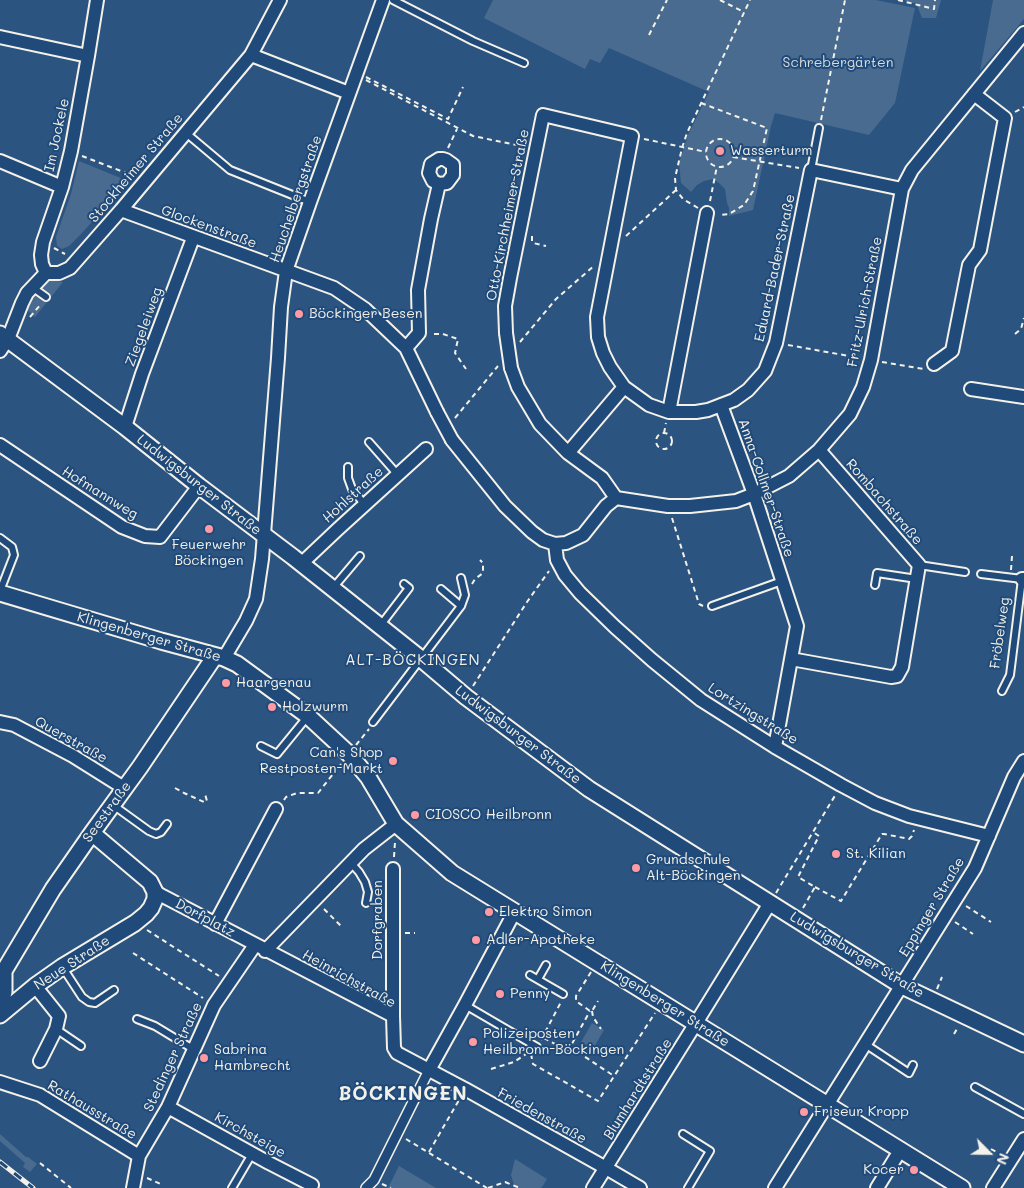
<!DOCTYPE html>
<meta charset="utf-8">
<style>
body{margin:0}
#map{position:relative;width:1024px;height:1188px;overflow:hidden;background:#2c5481;font-family:Mali,sans-serif}
canvas{display:block}
.north{position:absolute;left:964px;top:1128px;width:50px;height:50px;-webkit-text-stroke:4px #1f4a7a;paint-order:stroke;rotate:113deg;font-size:14px;font-weight:700;line-height:20px;text-align:center;color:#f4f1e8}
.north::after{content:'';display:block;margin:auto;width:18px;height:22px;background:#f4f1e8;clip-path:polygon(50% 0,100% 100%,50% 72%,0 100%)}
</style>
<div id="map">
<canvas width="1024" height="1188"></canvas>
<div class="north">N</div>
</div>
<script>
const c = document.querySelector('canvas').getContext('2d');
c.lineJoin = 'round';
function fill(path, color) {
  c.fillStyle = color;
  c.fill(path, 'evenodd');
}
function toPath(rows) {
  const path = new Path2D();
  for (const r of rows) {
    if (r.length === 3) {
      path.moveTo(r[0] + r[2], r[1]);
      path.arc(r[0], r[1], r[2], 0, 2 * Math.PI);
      continue;
    }
    path.moveTo(r[0], r[1]);
    for (let i = 2; i < r.length; i += 2) path.lineTo(r[i], r[i + 1]);
  }
  return path;
}
function strokePath(path, color, width, dash) {
  c.strokeStyle = color;
  c.lineWidth = width;
  c.lineCap = dash ? 'butt' : 'round';
  c.setLineDash(dash || []);
  c.stroke(path);
}
function drawText(font, color, halo, rows, align = 'center') {
  c.font = font + ' Mali,sans-serif';
  c.lineWidth = 4;
  c.setLineDash([]);
  c.textBaseline = 'middle';
  c.strokeStyle = halo;
  c.fillStyle = color;
  for (const [text, x, y, turn = 0] of rows) {
    c.save();
    c.translate(x, y);
    c.rotate((+turn || 0) * Math.PI / 180);
    c.textAlign = isNaN(turn) ? turn : align;
    if (halo) c.strokeText(text, 0, 0);
    c.fillText(text, 0, 0);
    c.restore();
  }
}
fill(toPath([
 [493,0,876,0,915,8,895,103,869,135,775,113,771,126,753,210,729,216,729,208,727,203,725,189,719,183,713,179,704,181,697,185,691,192,681,183,679,163,688,135,709,92,609,48,600,63,590,59,585,69,484,18],
 [905,0,941,0,936,18,922,18,916,3,907,3],
 [993,0,1024,0,1024,19,980,71],
 [79,161,128,181,82,233,69,246,62,249,57,246,56,237,71,194],
 [52,280,63,282,35,317,25,308,28,299,41,285],
 [592,1023,604,1030,593,1049,581,1042],
 [0,1134,26,1157,28,1157,37,1164,30,1172,23,1167,25,1163,0,1141],
 [515,1159,547,1179,542,1187,540,1188,515,1188,511,1175],
 [399,1166,436,1188,388,1188]
]), '#496b90');
const service = toPath([
 [393,0,473,41,524,63],
 [186,133,230,170,310,202],
 [811,170,819,128],
 [32,287,46,297],
 [369,442,398,475],
 [348,467,348,478,352,489,365,505],
 [0,538,12,547,14,555,0,591],
 [919,565,965,572],
 [981,574,1022,579,1010,675,1002,691],
 [875,585,877,573,917,579],
 [333,588,360,556],
 [441,589,461,606],
 [712,606,782,581],
 [380,626,409,588,404,584],
 [373,722,461,606,465,595,461,578],
 [261,746,277,754,308,716],
 [113,805,149,831,156,834,161,832,167,824],
 [351,863,359,872,365,882,368,892,366,903],
 [63,968,82,997,89,1002,95,1003,114,990],
 [530,975,563,994],
 [538,979,546,965],
 [465,1005,537,1047],
 [137,1019,155,1026,193,1049],
 [56,1029,81,1046],
 [865,1044,909,1073,913,1065],
 [975,1087,1024,1114],
 [683,1134,710,1151,688,1188],
 [232,1188,252,1154]
]);
const pedestrian = toPath([
 [366,1188,374,1180,429,1070]
]);
const minor = toPath([
 [0,37,88,56],
 [251,55,349,93],
 [0,161,62,187],
 [121,210,334,288,365,309,406,348,437,412],
 [46,273,42,264,41,255,43,242,62,187,71,151,88,56,97,0],
 [506,333,505,306,510,278,543,115,632,136,597,317,598,337,603,353,610,367,624,387,649,405,669,412,696,412,708,410,734,400,748,390,765,371,776,343,811,170,902,189],
 [406,348,419,333,418,290,431,219,439,184,447,183,453,175,453,165,446,160,443,159,439,159,431,164,429,173,433,181,439,184],
 [0,351,8,339,22,303,27,293,46,273,59,273,70,268,121,210,251,55,280,0],
 [934,364,952,351,969,265,980,250,1005,118,974,94],
 [511,368,518,387,540,424,568,453,602,478,616,498],
 [971,389,1024,397],
 [721,405,754,494,797,626,775,747],
 [669,412,707,213],
 [125,427,142,374,193,238],
 [452,440,505,506,532,532,543,540,555,544,566,543,583,535,606,506,616,498,668,506,690,506,736,501,754,494,789,476,819,450,850,414,863,387,871,360,902,189,912,170,1024,33],
 [0,445,122,527,145,536,160,537,199,486],
 [568,453,624,387],
 [555,544,557,560,565,575,580,593,615,627,652,660,701,700,775,747,841,785,875,803,909,816,989,836],
 [302,563,338,529,426,449],
 [1022,579,1024,579],
 [224,658,246,621,256,599,262,559,278,358,281,307,286,271,310,202,383,0],
 [791,659,891,677,897,676,902,667,919,565,819,450],
 [0,722,14,725,73,756,124,788],
 [155,892,393,1016,394,1048,397,1053,465,1089,606,1168,640,1188],
 [215,924,276,809],
 [265,951,364,849,396,824],
 [35,986,59,1016,56,1029,40,1061],
 [393,1016,393,869],
 [429,1070,465,1005,515,911],
 [0,1082,40,1095,139,1156],
 [168,1107,269,1163,312,1185],
 [133,1188,139,1156,168,1107,214,1005,255,945],
 [593,1188,696,1023,770,903],
 [775,1188,975,868,1014,777,1024,761],
 [877,1188,901,1149],
 [993,1188,1024,1139]
]);
const tertiary = toPath([
 [0,334,125,427,199,486,293,557,420,658,466,697,589,789,902,986,1024,1044],
 [0,593,161,641,224,658,237,664,308,716,349,754,368,777,396,824,452,873,962,1188],
 [0,1005,4,992,4,971,53,889,92,833,140,767,215,656],
 [0,1015,35,986,62,967,135,923,146,914,151,908,155,899,155,892,150,882,92,833]
]);
strokePath(service, '#f4f1e8', 10);
strokePath(pedestrian, '#f4f1e8', 12);
strokePath(minor, '#f4f1e8', 16);
strokePath(tertiary, '#f4f1e8', 19);
strokePath(toPath([
 [720,0,744,12],
 [898,0,934,9,935,0],
 [649,35,667,0],
 [366,77,448,119,463,87],
 [366,80,473,136,526,147],
 [701,103,767,128,753,191,744,205,729,214,719,215],
 [1015,112,1024,107],
 [821,120,845,0],
 [644,139,706,152],
 [720,153,14],
 [448,148,457,129],
 [82,156,134,176],
 [733,157,799,168],
 [710,201,717,166],
 [698,208,683,199,676,190,675,178,682,148,687,133,750,0],
 [532,236,532,241,533,243,546,246],
 [626,236,676,190],
 [54,248,65,254],
 [30,317,41,304],
 [434,334,443,334,458,339,455,353,466,369],
 [1015,334,1021,329,1024,318],
 [520,342,556,299,595,265],
 [788,345,860,358],
 [882,362,924,369],
 [455,418,498,366],
 [664,433,666,423],
 [664,441,8],
 [672,518,699,604,703,606],
 [1011,570,1012,556],
 [472,584,475,579,483,573,483,563,480,560],
 [473,686,527,602,549,571],
 [356,745,369,729],
 [175,788,184,793,204,802,207,801,205,794],
 [284,800,286,797,297,793,318,793,341,764],
 [394,857,395,842],
 [815,887,841,901,882,834,884,834,909,839,912,836,914,830],
 [776,893,836,794],
 [966,906,991,922],
 [803,908,815,887,798,877,819,836,813,832],
 [324,909,342,927],
 [955,922,973,934],
 [147,930,219,976],
 [405,933,415,933],
 [133,953,203,998],
 [591,972,576,996,576,1001,590,1011,592,1011,598,1001],
 [937,989,942,977],
 [592,1011,593,1017,601,1029],
 [954,1034,958,1027],
 [544,1038,568,1051,590,1011],
 [541,1040,561,1002],
 [570,1047,614,1076],
 [531,1054,533,1064,598,1101,655,1013],
 [491,1069,514,1062,529,1052],
 [406,1139,487,1188],
 [991,1149,1000,1154],
 [429,1152,459,1100],
 [40,1163,71,1188],
 [147,1178,163,1185],
 [382,1184,391,1188],
 [488,1188,505,1182,520,1188]
]), '#f4f1e8', 2, [5, 4]);
strokePath(service, '#1f4a7a', 6);
strokePath(pedestrian, '#1f4a7a', 9);
strokePath(minor, '#1f4a7a', 12);
strokePath(tertiary, '#1f4a7a', 15);
const rail = toPath([
 [0,1162,33,1188]
]);
strokePath(rail, '#f4f1e8', 5);
strokePath(rail, '#1f4a7a', 3, [9]);
const minorBridge = toPath([
 [506,333,511,368],
 [437,412,452,440]
]);
strokePath(minorBridge, '#f4f1e8', 16, []);
strokePath(minorBridge, '#1f4a7a', 12);
for (const [x, y, r, color] of [
 [720,151,5,"#ff9aa2"],
 [299,314,5,"#ff9aa2"],
 [209,529,5,"#ff9aa2"],
 [226,683,5,"#ff9aa2"],
 [272,707,5,"#ff9aa2"],
 [393,761,5,"#ff9aa2"],
 [415,815,5,"#ff9aa2"],
 [836,854,5,"#ff9aa2"],
 [636,868,5,"#ff9aa2"],
 [489,912,5,"#ff9aa2"],
 [476,940,5,"#ff9aa2"],
 [500,994,5,"#ff9aa2"],
 [473,1042,5,"#ff9aa2"],
 [204,1058,5,"#ff9aa2"],
 [804,1112,5,"#ff9aa2"],
 [914,1170,5,"#ff9aa2"]
]) {
  const dot = new Path2D();
  dot.arc(x, y, r, 0, 2 * Math.PI);
  c.fillStyle = color;
  c.fill(dot);
  strokePath(dot, '#1f4a7a', 2);
}
drawText('14px', '#dadddb', '#1f4a7a', [
 ["Schrebergärten",838,63]
]);
drawText('14px', '#f4f1e8', '#1f4a7a', [
 ["Im Jockele",57,135,-78],
 ["Stockheimer Straße",136,168,-50],
 ["Heuchelbergstraße",296,199,-71],
 ["Otto-Kirchheimer-Straße",508,215,-79],
 ["Glockenstraße",209,227,20],
 ["Eduard-Bader-Straße",775,268,-78],
 ["Fritz-Ulrich-Straße",865,302,-79],
 ["Ziegeleiweg",144,327,-70],
 ["Ludwigsburger Straße",199,485,38],
 ["Anna-Collmer-Straße",766,488,71],
 ["Hofmannweg",100,493,32],
 ["Hohlstraße",353,495,-42],
 ["Rombachstraße",884,502,49],
 ["Fröbelweg",1000,633,-82],
 ["Klingenberger Straße",149,637,16],
 ["Lortzingstraße",753,714,32],
 ["Ludwigsburger Straße",518,735,37],
 ["Querstraße",71,740,29],
 ["Seestraße",107,812,-54],
 ["Eppinger Straße",932,907,-59],
 ["Dorfplatz",205,918,28],
 ["Dorfgraben",378,920,-90],
 ["Ludwigsburger Straße",857,955,31],
 ["Neue Straße",72,963,-33],
 ["Heinrichstraße",349,979,29],
 ["Klingenberger Straße",665,1004,32],
 ["Stedinger Straße",173,1057,-65],
 ["Blumhardtstraße",638,1089,-58],
 ["Rathausstraße",92,1110,31],
 ["Friedenstraße",542,1116,29],
 ["Kirchsteige",250,1135,29]
]);
drawText('14px', '#f4f1e8', '#1f4a7a', [
 ["Wasserturm",730,151],
 ["Böckinger Besen",309,314],
 ["Feuerwehr",209,545,"center"],
 ["Böckingen",209,561,"center"],
 ["Haargenau",236,683],
 ["Holzwurm",282,707],
 ["Can's Shop",383,753,"right"],
 ["Restposten-Markt",383,769,"right"],
 ["CIOSCO Heilbronn",425,815],
 ["St. Kilian",846,854],
 ["Grundschule",646,860],
 ["Alt-Böckingen",646,876],
 ["Elektro Simon",499,912],
 ["Adler-Apotheke",486,940],
 ["Penny",510,994],
 ["Polizeiposten",483,1034],
 ["Heilbronn-Böckingen",483,1050],
 ["Sabrina",214,1050],
 ["Hambrecht",214,1066],
 ["Friseur Kropp",814,1112],
 ["Kocer",904,1170,"right"]
], 'left');
c.letterSpacing = '1px';
drawText('15px', '#f4f1e8', '#1f4a7a', [
 ["ALT-BÖCKINGEN",413,660]
]);
c.letterSpacing = '0px';
c.letterSpacing = '1px';
drawText('bold 19px', '#f4f1e8', '#1f4a7a', [
 ["BÖCKINGEN",403,1094]
]);
c.letterSpacing = '0px';
</script>
